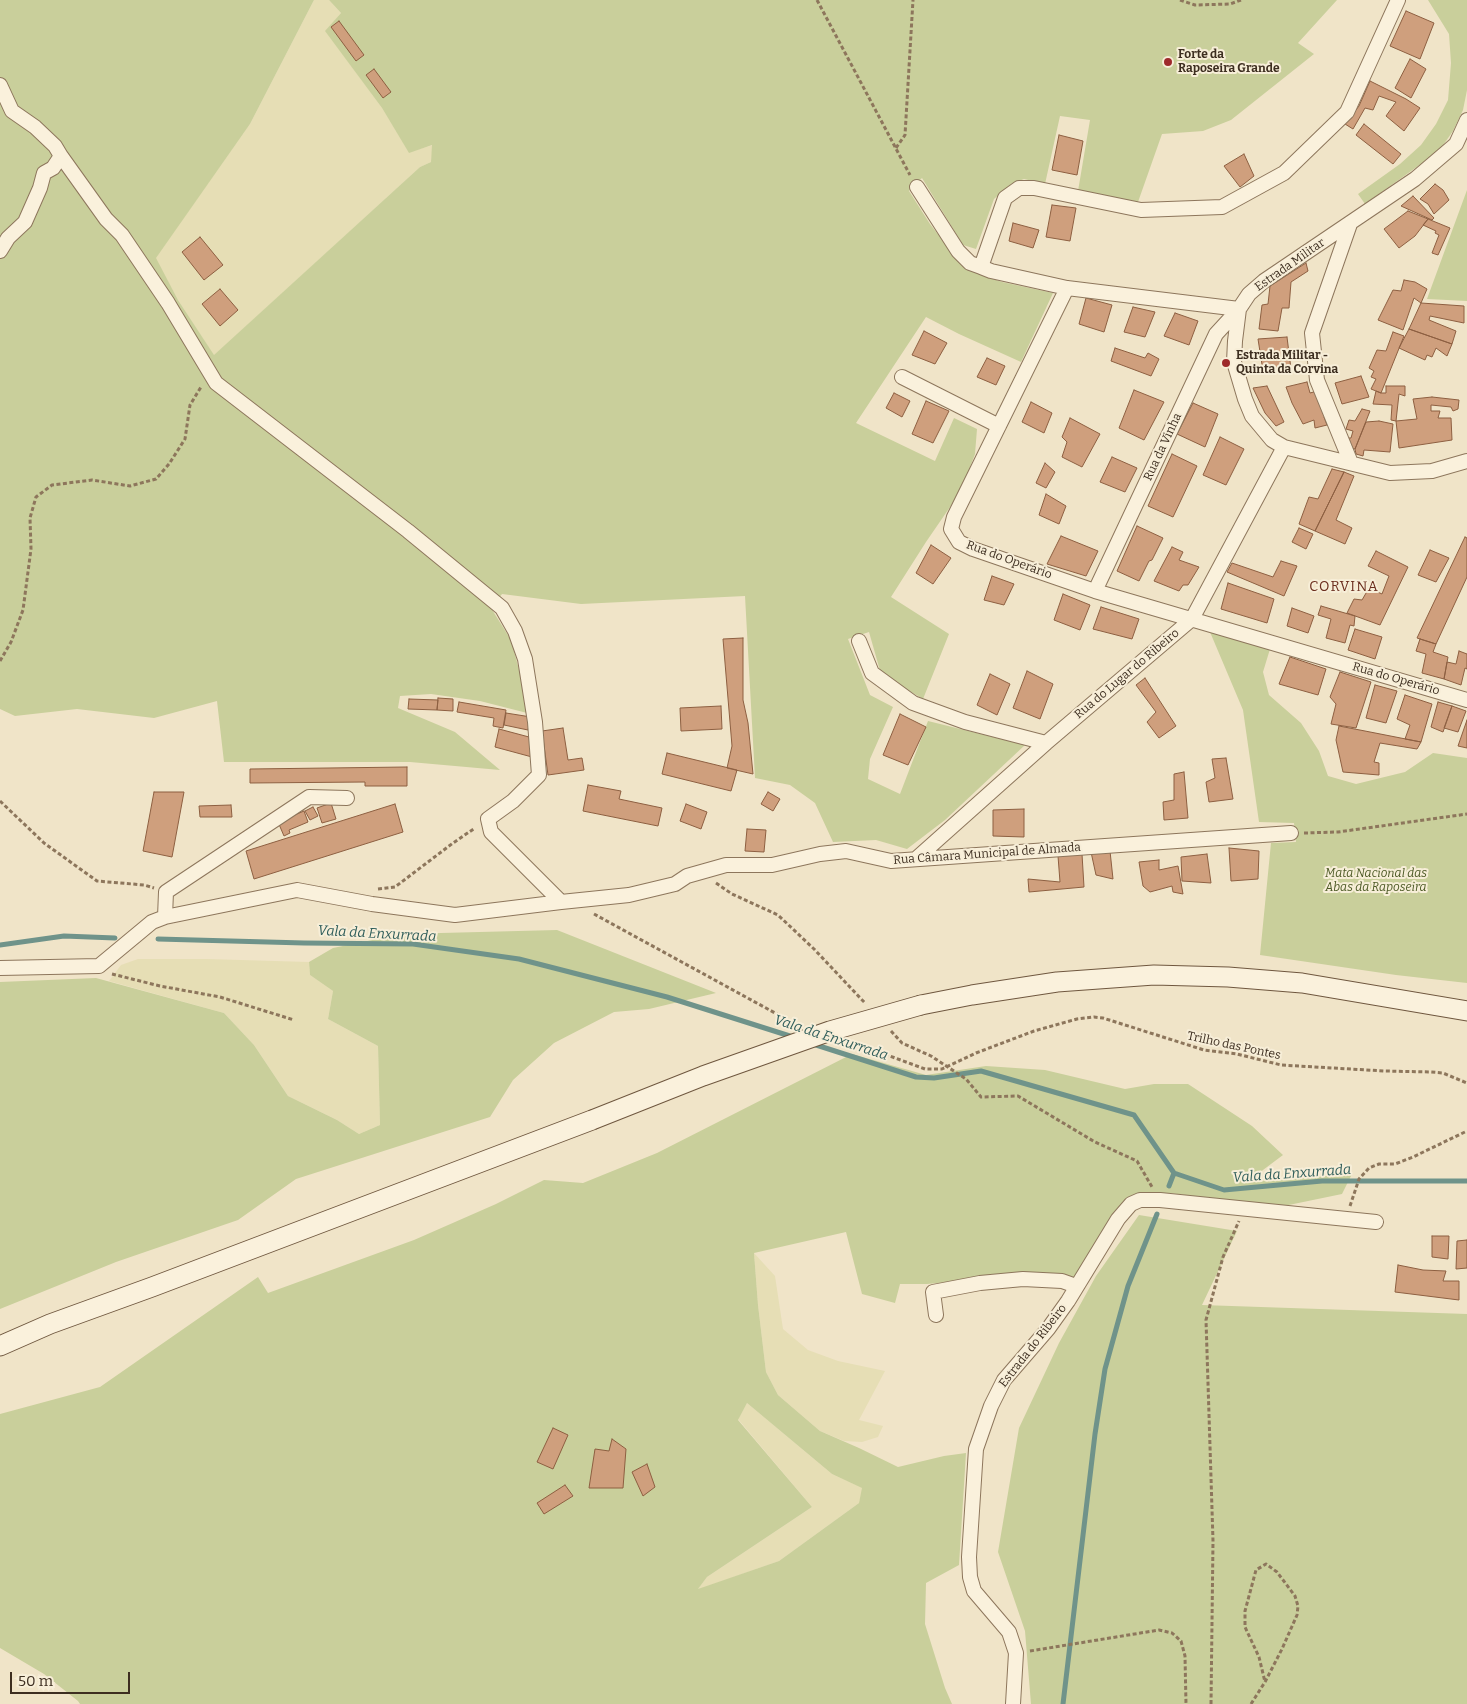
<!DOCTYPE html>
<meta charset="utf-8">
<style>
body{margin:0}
#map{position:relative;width:1467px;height:1704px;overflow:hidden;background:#f0e4c8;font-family:Bitter,serif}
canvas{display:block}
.scale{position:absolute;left:10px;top:1672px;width:120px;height:22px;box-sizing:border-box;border:2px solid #3d2e20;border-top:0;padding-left:6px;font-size:15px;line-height:18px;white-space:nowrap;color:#3d2e20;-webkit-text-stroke:4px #f7eed8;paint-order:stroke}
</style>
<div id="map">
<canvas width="1467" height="1704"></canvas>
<div class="scale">50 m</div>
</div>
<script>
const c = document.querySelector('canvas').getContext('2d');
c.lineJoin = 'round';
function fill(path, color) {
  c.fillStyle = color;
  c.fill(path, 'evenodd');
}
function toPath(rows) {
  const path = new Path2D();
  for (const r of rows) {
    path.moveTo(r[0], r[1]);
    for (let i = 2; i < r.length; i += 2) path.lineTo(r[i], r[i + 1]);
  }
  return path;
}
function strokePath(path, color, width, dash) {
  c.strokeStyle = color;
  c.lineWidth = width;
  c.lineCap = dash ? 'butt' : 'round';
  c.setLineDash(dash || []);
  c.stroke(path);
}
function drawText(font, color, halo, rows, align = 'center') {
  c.font = font + ' Bitter,serif';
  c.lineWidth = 4;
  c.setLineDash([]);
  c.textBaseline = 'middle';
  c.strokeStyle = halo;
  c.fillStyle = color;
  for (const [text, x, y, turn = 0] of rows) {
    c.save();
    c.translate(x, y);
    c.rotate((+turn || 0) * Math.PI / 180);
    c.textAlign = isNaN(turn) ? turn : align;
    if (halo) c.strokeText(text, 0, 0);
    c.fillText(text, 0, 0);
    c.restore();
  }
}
fill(toPath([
 [314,0,329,0,341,13,326,31,382,108,409,152,433,145,431,162,420,167,214,356,178,300,155,258,250,124],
 [138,959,207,959,309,962,310,975,333,991,328,1019,378,1046,380,1125,359,1134,337,1120,288,1096,254,1045,224,1013,109,981,121,965],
 [754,1253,775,1276,783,1329,808,1350,838,1361,885,1371,859,1420,883,1426,878,1437,862,1442,844,1441,820,1431,778,1395,766,1372,758,1305],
 [747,1403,832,1474,863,1488,859,1503,779,1561,697,1590,707,1577,812,1507,738,1419]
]), '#e6deb5');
fill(toPath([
 [0,0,314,0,250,124,156,258,178,300,214,355,420,167,431,162,432,145,409,153,382,108,325,31,341,13,329,0,1337,0,1298,43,1314,54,1231,120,1203,131,1162,134,1138,202,1078,191,1090,120,1060,116,1045,184,1024,179,1011,184,994,199,976,249,963,245,922,178,909,191,930,224,965,269,1002,282,1053,293,1021,362,959,334,926,317,856,423,935,461,954,418,977,429,975,454,961,491,926,542,891,597,949,634,923,699,881,674,869,632,848,639,870,695,893,707,870,759,868,779,900,794,928,721,1025,745,945,820,907,849,876,840,833,842,815,803,790,785,755,778,745,596,581,604,502,594,491,608,511,640,531,714,480,701,431,694,400,696,398,708,455,732,500,770,410,762,224,762,217,701,154,718,77,709,15,716,0,709],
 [1428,0,1467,0,1467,90,1463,110,1453,131,1439,151,1365,204,1358,194,1400,164,1421,145,1436,124,1448,100,1451,63,1449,34],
 [1467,190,1467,301,1427,299],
 [1210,632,1270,649,1263,672,1269,695,1301,723,1319,751,1328,776,1356,784,1405,772,1433,753,1467,758,1467,983,1396,975,1260,955,1271,843,1296,842,1294,823,1259,822,1243,710],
 [557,930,716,993,649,1009,614,1012,554,1043,513,1080,490,1117,296,1179,238,1220,116,1262,0,1309,0,982,96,978,224,1013,254,1045,288,1096,337,1120,359,1134,380,1125,378,1046,328,1019,333,991,310,975,309,962,333,948,402,934],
 [852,1054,926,1075,986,1066,1045,1070,1125,1089,1154,1084,1188,1084,1252,1126,1283,1155,1247,1182,1352,1174,1342,1194,1279,1207,1169,1193,1132,1198,1074,1278,1037,1274,927,1284,900,1284,895,1303,862,1294,846,1232,754,1253,758,1305,766,1372,778,1395,820,1431,859,1448,898,1467,944,1456,966,1453,959,1565,926,1583,925,1624,945,1688,952,1704,80,1704,78,1701,44,1674,0,1648,0,1414,100,1387,258,1277,268,1293,414,1240,496,1204,544,1180,583,1183,657,1153],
 [747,1403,832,1474,862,1488,859,1503,779,1561,698,1589,707,1577,812,1507,738,1420],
 [1139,1215,1237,1231,1202,1305,1467,1314,1467,1704,1031,1704,1025,1631,998,1552,1019,1428,1059,1343,1096,1276]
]), '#c9cf9b');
strokePath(toPath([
 [158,939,304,943,413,944,519,959,667,997,793,1037],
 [0,945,64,936,115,938],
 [813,1044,916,1077,934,1078,981,1071,1134,1115,1174,1173,1224,1190,1322,1181,1467,1181],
 [1169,1186,1174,1173],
 [1063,1704,1095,1434,1105,1369,1128,1286,1157,1214]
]), '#6f938a', 5);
const building = toPath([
 [1406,11,1434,23,1420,59,1390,46,1406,11],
 [339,21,364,55,356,61,331,27,339,21],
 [1410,59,1426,69,1411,98,1395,88,1410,59],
 [374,69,391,92,383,98,366,75,374,69],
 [1370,81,1406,99,1420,108,1404,131,1386,116,1396,102,1379,96,1373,110,1365,108,1353,129,1345,124,1359,106,1370,81],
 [1364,124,1401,154,1393,164,1356,135,1364,124],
 [1059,135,1083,141,1077,175,1052,170,1059,135],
 [1244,154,1254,176,1240,187,1224,166,1244,154],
 [1435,184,1443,190,1449,200,1434,214,1428,204,1420,199,1435,184],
 [1413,196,1434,218,1432,220,1401,206,1413,196],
 [1052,205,1076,208,1070,241,1046,237,1052,205],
 [1408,211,1428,219,1415,236,1399,248,1384,229,1408,211],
 [1428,219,1450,228,1438,255,1432,253,1439,235,1435,233,1436,231,1423,225,1428,219],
 [1013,223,1039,230,1033,248,1009,241,1013,223],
 [200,237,223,265,204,280,182,252,200,237],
 [1306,263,1308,271,1291,282,1289,308,1282,308,1278,331,1259,329,1262,305,1268,304,1270,286,1306,263],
 [1404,280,1415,282,1427,289,1421,303,1414,298,1403,330,1378,320,1393,290,1401,291,1404,280],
 [220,289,238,310,220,326,202,304,220,289],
 [1086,298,1112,305,1104,332,1079,324,1086,298],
 [1421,303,1464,306,1464,323,1430,316,1429,320,1456,331,1452,344,1409,329,1421,303],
 [1133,307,1155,312,1145,337,1124,332,1133,307],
 [1175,313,1198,321,1189,345,1164,336,1175,313],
 [1409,329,1452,344,1447,356,1436,348,1432,357,1427,355,1425,360,1399,348,1409,329],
 [924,331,947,343,935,364,912,355,924,331],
 [1393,332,1404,336,1381,393,1371,389,1376,379,1371,377,1374,371,1369,368,1377,350,1386,351,1393,332],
 [1287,337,1291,369,1263,371,1258,339,1287,337],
 [1115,348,1145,358,1148,353,1159,359,1151,376,1111,361,1115,348],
 [987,358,1005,366,996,385,977,377,987,358],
 [1361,376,1369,397,1342,404,1335,383,1361,376],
 [1307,382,1310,393,1321,390,1327,415,1324,417,1327,425,1315,428,1314,420,1303,424,1292,403,1286,387,1307,382],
 [1267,386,1284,422,1276,426,1265,413,1253,388,1267,386],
 [1386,386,1405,386,1405,396,1399,394,1396,421,1391,420,1392,405,1373,404,1376,391,1381,393,1386,393,1386,386],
 [1134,390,1164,402,1144,440,1119,428,1134,390],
 [894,393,910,401,902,417,886,408,894,393],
 [1432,397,1459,400,1458,409,1453,411,1451,407,1431,405,1431,411,1440,411,1438,418,1451,418,1452,440,1399,448,1396,421,1417,419,1413,399,1432,397],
 [926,401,949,411,933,443,912,434,926,401],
 [1031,402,1052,413,1044,433,1022,422,1031,402],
 [1193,403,1218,414,1205,447,1177,434,1193,403],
 [1362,409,1370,411,1355,449,1350,448,1348,438,1351,438,1353,431,1346,429,1349,420,1355,421,1362,409],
 [1070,418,1100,434,1082,467,1062,457,1067,442,1062,437,1070,418],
 [1379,421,1393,424,1390,452,1364,450,1363,456,1356,454,1355,449,1366,422,1379,421],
 [1220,437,1244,449,1226,485,1203,475,1220,437],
 [1172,454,1197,466,1173,517,1148,506,1172,454],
 [1112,457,1137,468,1125,492,1100,482,1112,457],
 [1045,463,1055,472,1046,488,1036,483,1045,463],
 [1332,469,1344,472,1315,531,1299,524,1309,497,1318,499,1332,469],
 [1344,472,1354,476,1336,520,1352,528,1345,544,1315,531,1344,472],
 [1046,494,1066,506,1059,524,1039,515,1046,494],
 [1137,526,1163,538,1152,560,1149,561,1139,581,1117,571,1137,526],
 [1299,528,1313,534,1306,549,1292,542,1299,528],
 [1061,536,1098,551,1086,576,1047,564,1061,536],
 [1465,537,1467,538,1467,577,1436,644,1417,638,1465,537],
 [931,545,951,558,933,584,916,573,931,545],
 [1172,547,1183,552,1179,560,1199,567,1188,585,1183,585,1179,591,1154,581,1172,547],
 [1430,550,1449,558,1436,582,1418,575,1430,550],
 [1376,551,1408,567,1380,625,1347,613,1354,599,1362,600,1369,588,1382,594,1389,576,1368,566,1376,551],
 [1281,561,1297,566,1284,596,1227,572,1232,563,1273,577,1281,561],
 [992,576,1014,584,1004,605,984,600,992,576],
 [1228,583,1274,599,1267,623,1221,609,1228,583],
 [1063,594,1090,605,1080,630,1054,620,1063,594],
 [1321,606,1355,616,1354,626,1350,625,1345,643,1326,638,1331,619,1318,615,1321,606],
 [1101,607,1139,619,1132,639,1093,629,1101,607],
 [1292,608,1314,616,1308,633,1287,626,1292,608],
 [1355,629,1382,637,1375,659,1348,650,1355,629],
 [743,638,743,700,748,723,753,774,727,768,732,746,723,639,743,638],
 [1420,639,1436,644,1433,652,1448,657,1444,679,1422,673,1426,654,1416,651,1420,639],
 [1459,651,1467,654,1467,669,1465,668,1461,685,1444,679,1447,662,1456,664,1459,651],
 [1290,657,1326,669,1318,695,1279,684,1290,657],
 [1027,671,1053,684,1040,719,1013,708,1027,671],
 [1340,672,1371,682,1356,728,1331,724,1336,704,1330,697,1340,672],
 [990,674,1010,684,997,715,977,705,990,674],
 [1145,678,1176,726,1159,738,1147,722,1156,712,1136,685,1145,678],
 [1375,685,1397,691,1386,723,1366,718,1375,685],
 [1405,695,1432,704,1421,742,1405,739,1410,725,1397,719,1405,695],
 [438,698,453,699,453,711,437,710,438,698],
 [409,699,438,700,437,710,408,709,409,699],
 [459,702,506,710,503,728,493,726,494,718,457,712,459,702],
 [1438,702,1452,706,1443,732,1431,727,1438,702],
 [721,706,722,729,681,731,680,708,721,706],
 [1452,706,1466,711,1458,732,1444,728,1452,706],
 [506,713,531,717,528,730,504,725,506,713],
 [900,714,926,727,908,765,883,755,900,714],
 [1467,720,1467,748,1458,746,1467,720],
 [1339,726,1365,731,1421,742,1417,749,1380,743,1374,762,1379,763,1379,775,1343,772,1336,740,1339,726],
 [563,728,568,760,582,758,584,770,548,775,542,731,563,728],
 [499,729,529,737,532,757,495,747,499,729],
 [667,753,737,770,731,791,662,774,667,753],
 [1226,758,1233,799,1209,802,1206,782,1215,778,1212,759,1226,758],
 [407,767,407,786,365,786,365,782,250,783,250,769,407,767],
 [1184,772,1188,818,1164,820,1163,802,1174,800,1174,774,1184,772],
 [588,785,621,791,619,799,662,808,658,826,583,811,588,785],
 [154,792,184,792,172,857,143,851,154,792],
 [768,792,780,799,773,811,761,804,768,792],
 [331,803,336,819,322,823,317,808,331,803],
 [395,804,403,832,254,879,246,851,395,804],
 [686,804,707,812,701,829,680,821,686,804],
 [231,805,232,817,200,817,199,806,231,805],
 [313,807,318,816,310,820,305,811,313,807],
 [1024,809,1024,837,993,836,993,810,1024,809],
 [304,811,308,822,289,830,290,833,284,836,278,822,304,811],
 [747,829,766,830,764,852,745,851,747,829],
 [1229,848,1259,851,1258,879,1231,881,1229,848],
 [1110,851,1113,879,1096,875,1091,852,1110,851],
 [1082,854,1084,887,1029,892,1028,879,1060,882,1058,856,1082,854],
 [1207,854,1211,883,1182,881,1181,857,1207,854],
 [1159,860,1159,870,1178,866,1183,894,1173,892,1172,886,1150,892,1143,886,1139,862,1159,860],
 [1432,1236,1449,1236,1448,1259,1432,1257,1432,1236],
 [1467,1240,1467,1268,1456,1269,1457,1241,1467,1240],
 [1398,1265,1423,1270,1446,1271,1443,1281,1459,1281,1459,1300,1395,1292,1398,1265],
 [553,1428,568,1435,553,1469,537,1462,553,1428],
 [612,1439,626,1449,623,1488,589,1488,595,1449,609,1451,612,1439],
 [647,1464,655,1487,643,1496,632,1472,647,1464],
 [565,1485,573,1496,544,1514,537,1503,565,1485]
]);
fill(building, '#cf9f7d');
strokePath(building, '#8d5f41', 1);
const street = toPath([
 [0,85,12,111,35,127,55,146,61,156,53,168,44,173,40,188,25,222,8,238,0,251],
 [1467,120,1456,144,1415,179,1264,281,1249,294,1239,309,1235,341,1234,362,1245,399,1252,416,1272,440,1284,447,1390,473,1432,471,1467,461],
 [61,156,106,219,122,235,168,303,216,383,408,531,502,608,515,631,525,659,535,722,539,775,513,801,488,819,491,832,561,902],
 [917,187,958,251,970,263,981,267,991,271,1067,288,1239,309],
 [1350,224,1312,333,1317,380,1351,463],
 [981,267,1005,198,1019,188,1034,188,1141,210,1222,207,1284,173,1347,112,1398,0],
 [1067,288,954,517,951,529,959,542,973,549,1095,591,1467,700],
 [902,377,999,426],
 [1095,591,1216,334,1239,309],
 [859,641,872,673,913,703,965,722,1046,743],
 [917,858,1046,743,1192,619,1284,447],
 [165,917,297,890,372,904,455,915,561,902,629,895,675,884,687,876,726,865,772,865,820,854,846,851,891,861,1291,833],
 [0,968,99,966,152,922,165,917,166,892,309,797,347,798],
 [936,1315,933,1292,980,1283,1023,1279,1062,1281,1076,1286],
 [1013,1704,1016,1653,1009,1632,974,1591,970,1577,969,1557,976,1449,991,1406,1004,1380,1048,1329,1068,1301,1118,1219,1131,1204,1140,1200,1160,1200,1376,1222]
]);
const secondary = toPath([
 [921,1005,972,995,1057,982,1154,975,1228,977,1302,983,1467,1011],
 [0,1346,50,1324,152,1287,592,1120]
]);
strokePath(street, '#8d765c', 16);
strokePath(secondary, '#6f573f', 21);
strokePath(toPath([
 [817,0,910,175],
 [1180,0,1195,5,1230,4,1241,0],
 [896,148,905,135,913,0],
 [0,661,11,642,23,610,31,549,30,518,36,497,52,485,92,480,130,486,156,479,169,464,185,439,190,405,201,387],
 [0,801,44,843,97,881,144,885,154,888],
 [1304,833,1338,832,1467,814],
 [716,883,732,894,778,915,814,949,865,1003],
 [378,889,395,887,453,843,475,828],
 [594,914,797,1025],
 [112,974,160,986,220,997,294,1020],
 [891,1031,902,1043,931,1056,966,1079,981,1097,1018,1096,1095,1142,1137,1161,1152,1187],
 [847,1044,879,1052,925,1069,942,1069,976,1053,1034,1031,1077,1019,1094,1017,1103,1018,1204,1050,1237,1054,1281,1065,1384,1071,1431,1072,1443,1073,1467,1083],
 [1350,1206,1359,1179,1369,1168,1379,1164,1395,1164,1413,1157,1467,1131],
 [1030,1651,1159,1630,1172,1633,1181,1641,1185,1656,1186,1704],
 [1211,1704,1213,1541,1206,1320,1223,1257,1239,1221],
 [1251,1704,1265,1682,1282,1649,1297,1615,1298,1606,1295,1596,1277,1572,1266,1564,1256,1570,1245,1611,1245,1627,1259,1657,1265,1682]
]), '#8d765c', 3, [4, 2.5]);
strokePath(street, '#faf1dc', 14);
strokePath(secondary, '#faf1dc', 19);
const secondaryBridge = toPath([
 [592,1120,703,1076,830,1031,921,1005]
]);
strokePath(secondaryBridge, '#6f573f', 21, []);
strokePath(secondaryBridge, '#faf1dc', 19);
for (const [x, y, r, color] of [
 [1168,62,5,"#9e2a2b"],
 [1226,363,5,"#9e2a2b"]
]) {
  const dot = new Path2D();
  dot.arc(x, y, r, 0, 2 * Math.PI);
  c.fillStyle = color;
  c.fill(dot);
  strokePath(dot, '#f7eed8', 2);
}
drawText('bold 12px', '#3d2e20', '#f7eed8', [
 ["Forte da",1178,55],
 ["Raposeira Grande",1178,69],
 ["Estrada Militar -",1236,356],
 ["Quinta da Corvina",1236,370]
], 'left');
drawText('12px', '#3d2e20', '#f7eed8', [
 ["Estrada Militar",1290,265,-35],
 ["Rua da Vinha",1163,447,-65],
 ["Rua do Operário",1009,560,20],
 ["Rua do Lugar do Ribeiro",1127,674,-40],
 ["Rua do Operário",1396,679,16],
 ["Rua Câmara Municipal de Almada",987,854,-4],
 ["Trilho das Pontes",1234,1046,12],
 ["Estrada do Ribeiro",1033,1346,-52]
]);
drawText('italic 12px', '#4d5a26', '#f7eed8', [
 ["Mata Nacional das",1376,874],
 ["Abas da Raposeira",1376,888]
]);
c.letterSpacing = '1px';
drawText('14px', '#6b2e1e', '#f7eed8', [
 ["CORVINA",1344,587]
]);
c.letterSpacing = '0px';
drawText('italic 14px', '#2f5d5a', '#f7eed8', [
 ["Vala da Enxurrada",377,934,3],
 ["Vala da Enxurrada",831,1038,18],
 ["Vala da Enxurrada",1292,1174,-4]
]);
</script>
